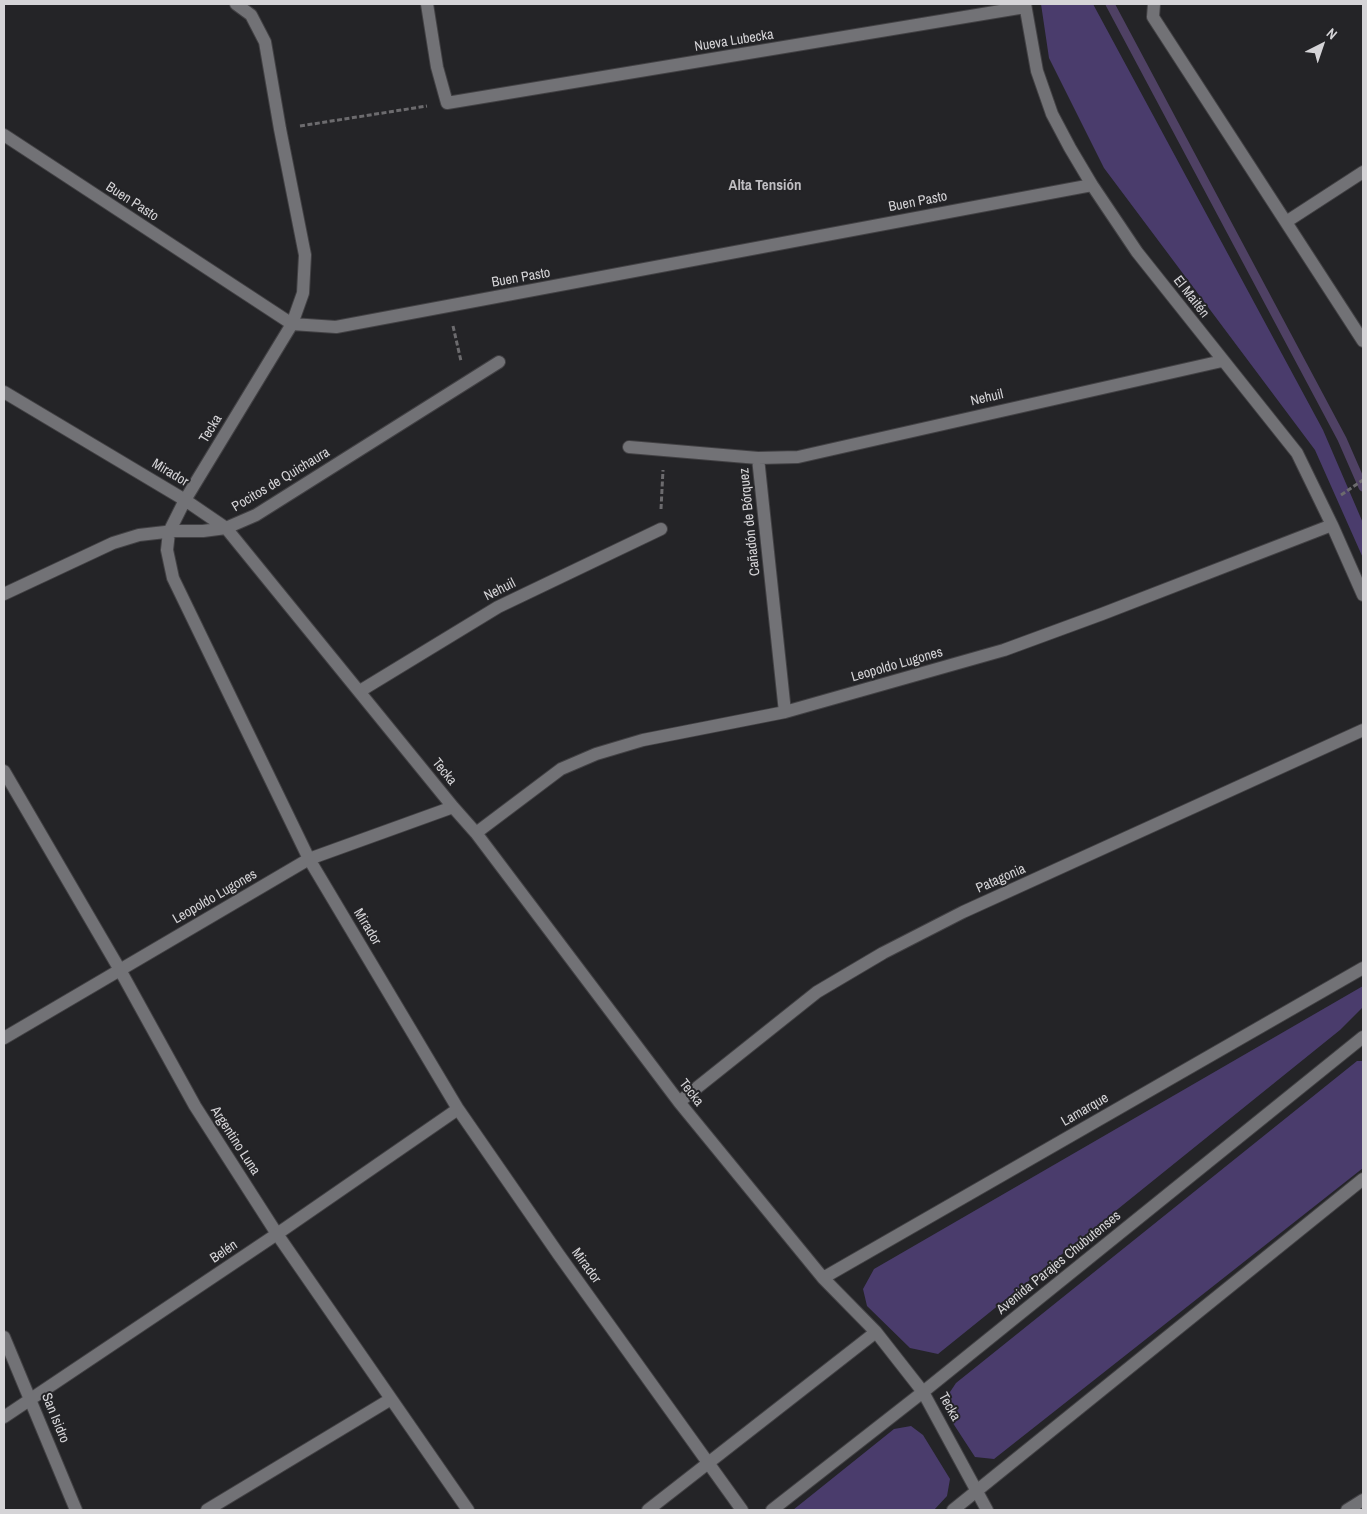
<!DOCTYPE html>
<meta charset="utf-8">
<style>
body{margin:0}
#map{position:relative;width:1367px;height:1514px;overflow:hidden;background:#242427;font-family:"Archivo Narrow",sans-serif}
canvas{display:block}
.frame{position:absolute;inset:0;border:5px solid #d5d4d7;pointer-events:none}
.north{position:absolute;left:1297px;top:20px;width:50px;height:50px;-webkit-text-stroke:4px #242427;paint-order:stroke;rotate:41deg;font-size:14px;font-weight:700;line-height:20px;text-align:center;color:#d5d4d7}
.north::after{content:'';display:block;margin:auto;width:18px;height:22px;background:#d5d4d7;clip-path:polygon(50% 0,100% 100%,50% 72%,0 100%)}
</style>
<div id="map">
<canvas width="1367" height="1514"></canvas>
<div class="frame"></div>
<div class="north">N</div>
</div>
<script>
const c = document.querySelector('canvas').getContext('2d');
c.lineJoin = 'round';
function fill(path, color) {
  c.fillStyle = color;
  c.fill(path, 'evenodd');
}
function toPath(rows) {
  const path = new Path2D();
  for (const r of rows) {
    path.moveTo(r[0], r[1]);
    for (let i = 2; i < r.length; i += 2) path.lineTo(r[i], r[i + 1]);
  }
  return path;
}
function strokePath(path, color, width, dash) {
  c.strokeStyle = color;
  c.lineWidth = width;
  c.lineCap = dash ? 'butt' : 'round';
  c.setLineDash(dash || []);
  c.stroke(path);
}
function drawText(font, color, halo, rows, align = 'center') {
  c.font = font + ' "Archivo Narrow",sans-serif';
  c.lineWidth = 4;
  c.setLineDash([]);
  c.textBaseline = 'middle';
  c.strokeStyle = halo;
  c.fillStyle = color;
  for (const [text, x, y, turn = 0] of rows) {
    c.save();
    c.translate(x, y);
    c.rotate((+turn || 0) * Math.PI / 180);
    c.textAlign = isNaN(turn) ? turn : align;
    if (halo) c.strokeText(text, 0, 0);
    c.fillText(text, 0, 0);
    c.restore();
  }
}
fill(toPath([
 [1041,4,1093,4,1323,430,1363,523,1363,558,1315,450,1104,168,1049,58],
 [1363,986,1363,1007,1340,1030,938,1354,910,1348,867,1306,863,1289,874,1269],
 [1357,1061,1363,1061,1363,1168,994,1459,975,1457,947,1414,946,1398,956,1383],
 [911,1426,923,1435,950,1479,947,1496,934,1510,793,1510,894,1429]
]), '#4a3c6c');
strokePath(toPath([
 [1110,4,1342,439,1363,487]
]), '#4f4164', 9);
const minor = toPath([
 [236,4,251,15,265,42,280,129,305,255,303,293,292,324,185,500,226,528,453,807,476,833,679,1102,823,1278,876,1332,923,1392,987,1510],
 [427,4,437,67,447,103,1025,7],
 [1025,4,1037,71,1052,114,1070,148,1092,185,1137,252,1297,453,1332,525,1363,595],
 [1154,4,1153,17,1363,341],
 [4,135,292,324,336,327,1092,185],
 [1286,222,1363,172],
 [4,392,185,500,169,532,167,550,173,578,309,859,458,1109,559,1255,742,1510],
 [629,447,758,458,785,712],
 [758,458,798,457,1222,361],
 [4,594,113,543,139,535,174,531,203,531,226,528,256,515,499,362],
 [360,691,498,607,661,529],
 [4,771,120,970,195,1106,277,1234,468,1510],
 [476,833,561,769,596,754,643,740,785,712,1004,650,1102,614,1332,525],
 [4,1038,309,859,453,807],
 [679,1102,817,992,883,953,963,912,1363,730],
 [823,1278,1363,968],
 [4,1337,76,1510],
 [4,1417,277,1234,458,1109],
 [207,1510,391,1399],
 [648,1510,876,1332],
 [772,1510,923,1392,1363,1037],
 [953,1510,1363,1179],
 [1347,1510,1363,1500]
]);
strokePath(minor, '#424144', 14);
strokePath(toPath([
 [300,126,427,106],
 [453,326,461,361],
 [1341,495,1363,480],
 [661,509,663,470]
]), '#6c6b6e', 3, [5, 2.5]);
strokePath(minor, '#727276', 12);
drawText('14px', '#d5d4d7', '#242427', [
 ["Nueva Lubecka",734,41,-9],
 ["Buen Pasto",132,202,33],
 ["Buen Pasto",918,202,-11],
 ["Buen Pasto",521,278,-10],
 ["El Maitén",1191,297,52],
 ["Nehuil",987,398,-13],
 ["Tecka",211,429,-59],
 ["Mirador",170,473,31],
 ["Pocitos de Quichaura",281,480,-31],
 ["Cañadón de Bórquez",750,522,-96],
 ["Nehuil",500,590,-27],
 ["Leopoldo Lugones",897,665,-16],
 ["Tecka",444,772,51],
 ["Patagonia",1001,879,-24],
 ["Leopoldo Lugones",215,897,-30],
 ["Mirador",367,927,59],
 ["Tecka",691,1093,52],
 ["Lamarque",1085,1110,-30],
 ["Argentino Luna",235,1141,57],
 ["Belén",224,1252,-34],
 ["Avenida Parajes Chubutenses",1059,1263,-39],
 ["Mirador",586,1266,54],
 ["Tecka",949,1407,61],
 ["San Isidro",55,1418,68]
]);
drawText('bold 15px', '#bfbec2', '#242427', [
 ["Alta Tensión",765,186]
]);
</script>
